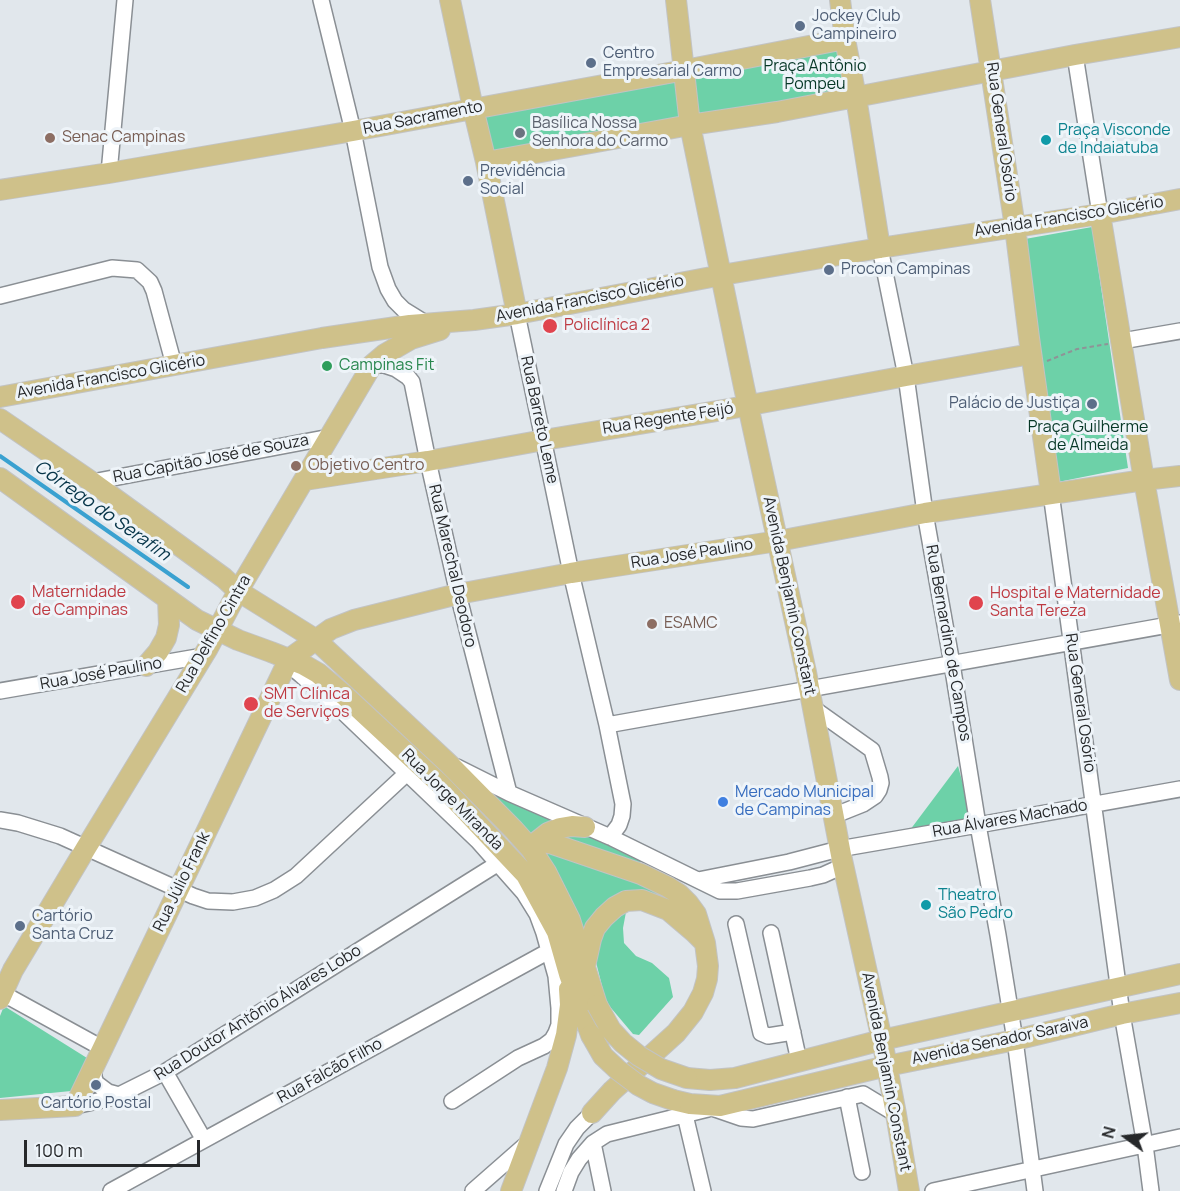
<!DOCTYPE html>
<meta charset="utf-8">
<style>
body{margin:0}
#map{position:relative;width:1180px;height:1191px;overflow:hidden;background:#e1e7ec;font-family:Manrope,sans-serif}
canvas{display:block}
.north{position:absolute;left:1096px;top:1107px;width:60px;height:60px;-webkit-text-stroke:4px #eef4f9;paint-order:stroke;rotate:285deg;font-size:16px;font-weight:700;line-height:24px;text-align:center;color:#26282a}
.north::after{content:'';display:block;margin:auto;width:21px;height:27px;background:#26282a;clip-path:polygon(50% 0,100% 100%,50% 72%,0 100%)}
.scale{position:absolute;left:24px;top:1140px;width:176px;height:27px;box-sizing:border-box;border:3px solid #26282a;border-top:0;padding-left:8px;font-size:18px;line-height:21px;white-space:nowrap;color:#26282a;-webkit-text-stroke:4px #eef4f9;paint-order:stroke}
</style>
<div id="map">
<canvas width="1180" height="1191"></canvas>
<div class="north">N</div>
<div class="scale">100 m</div>
</div>
<script>
const c = document.querySelector('canvas').getContext('2d');
c.lineJoin = 'round';
function fill(path, color) {
  c.fillStyle = color;
  c.fill(path, 'evenodd');
}
function toPath(rows) {
  const path = new Path2D();
  for (const r of rows) {
    path.moveTo(r[0], r[1]);
    for (let i = 2; i < r.length; i += 2) path.lineTo(r[i], r[i + 1]);
  }
  return path;
}
function strokePath(path, color, width, dash) {
  c.strokeStyle = color;
  c.lineWidth = width;
  c.lineCap = dash ? 'butt' : 'round';
  c.setLineDash(dash || []);
  c.stroke(path);
}
function drawText(font, color, halo, rows, align = 'center') {
  c.font = font + ' Manrope,sans-serif';
  c.lineWidth = 6;
  c.setLineDash([]);
  c.textBaseline = 'middle';
  c.strokeStyle = halo;
  c.fillStyle = color;
  for (const [text, x, y, turn = 0] of rows) {
    c.save();
    c.translate(x, y);
    c.rotate((+turn || 0) * Math.PI / 180);
    c.textAlign = isNaN(turn) ? turn : align;
    if (halo) c.strokeText(text, 0, 0);
    c.fillText(text, 0, 0);
    c.restore();
  }
}
fill(toPath([
 [844,39,854,100,486,162,473,111],
 [1092,227,1128,468,1058,482,1025,239],
 [958,766,973,821,910,830],
 [478,786,642,858,638,867,531,839],
 [540,850,651,885,681,903,693,920,631,894,583,934,568,893],
 [626,912,623,928,624,943,636,956,652,963,669,978,673,997,639,1035,633,1034,606,1002,595,958,603,931],
 [4,1006,87,1058,71,1091,0,1098,0,1016]
]), '#6dd1a8');
strokePath(toPath([
 [0,456,188,587]
]), '#3aa1d0', 4);
const minor = toPath([
 [321,0,353,131,380,267,388,289,395,301,404,310,425,323],
 [1075,55,1100,214],
 [109,173,125,0],
 [880,248,906,376,925,513,952,664,978,825,998,935,1015,1040,1035,1191],
 [0,296,112,268,137,270,150,282,154,291,174,365],
 [517,314,571,573,607,725,623,804,622,816,619,825,610,837],
 [1122,341,1180,331],
 [372,365,384,365,396,369,408,377,412,382,428,461,458,594,509,793],
 [92,482,330,437],
 [1051,493,1122,1014,1145,1145,1151,1191],
 [291,660,295,670,301,675,340,709,478,841,524,893,537,914,544,933,556,976,559,1008,559,1025,556,1033,552,1040,544,1046,518,1058,452,1101],
 [0,691,203,656],
 [813,708,872,750,880,777,881,783,879,790,875,796,863,804,833,816],
 [607,725,1180,623],
 [457,767,509,793,610,837,720,891,737,891,810,878,823,875,843,866],
 [0,820,18,823,60,836,193,896,208,901,233,902,255,898,274,890,296,876,407,773],
 [698,880,789,862,839,849,978,825,1180,789],
 [736,924,761,1033,768,1036,793,1032],
 [771,933,799,1061],
 [0,992,102,1048],
 [94,1066,94,1077,96,1083,108,1092,119,1095],
 [165,1072,204,1140],
 [847,1097,862,1172],
 [75,1106,102,1100,119,1095,165,1072,497,864],
 [712,1108,741,1118,753,1119,863,1094,896,1114],
 [685,1115,703,1191],
 [593,1143,603,1191],
 [111,1191,549,951],
 [473,1191,530,1141],
 [547,1191,566,1144,577,1128,592,1113],
 [564,1191,571,1172,579,1159,593,1143,607,1134,708,1109],
 [933,1191,1180,1137]
]);
const major = toPath([
 [450,0,473,108,486,162,517,314],
 [676,0,690,125,744,387,806,672,842,860,882,1040,896,1114,909,1191],
 [840,0,845,39,856,97,880,248],
 [980,0,1015,227,1029,338,1051,493],
 [486,162,690,125,777,112,1075,55,1180,37],
 [0,190,109,173,353,131,685,70,845,39],
 [1100,214,1144,480,1180,680],
 [0,397,322,338,410,325,474,320,517,314,722,275,880,248,1100,214,1180,199],
 [0,419,92,482,224,578,238,591,315,639,449,764,514,830,531,849,546,872,570,920,597,1005],
 [0,478,197,620,238,640,271,652,304,665,318,673,344,695,441,785,526,875,557,932,569,974,591,1035],
 [305,480,428,461,544,440,729,409,906,376,1031,354],
 [146,666,158,652,166,638,169,625,168,599],
 [538,841,553,844,641,874,668,887,679,894,688,903,696,914,705,943,708,966,707,979,703,993,693,1012,676,1033,612,1091,592,1113],
 [534,844,548,833,560,828,572,826,585,827],
 [585,966,591,939,595,928,604,917,615,907,626,901,642,900,668,910,695,933,703,941],
 [0,999,13,970,86,848,208,648,238,591,372,365,385,354,411,339,440,330],
 [687,1078,710,1080,735,1078,882,1040,1180,974],
 [673,1100,690,1104,720,1106,887,1066,1015,1040,1122,1014,1180,1003],
 [0,1110,75,1106,289,659,331,629,354,620,458,594,571,573,778,541,925,513,1144,480,1180,476],
 [511,1191,557,1068,566,1035,570,1005,569,989]
]);
strokePath(minor, '#8a8f94', 18);
strokePath(major, '#c2c3c3', 22);
strokePath(toPath([
 [1047,361,1077,349,1108,344]
]), '#8f9397', 2, [4.5, 3]);
strokePath(minor, '#fff', 15);
strokePath(major, '#cfc18a', 20);
const majorBridge = toPath([
 [597,1005,611,1030,623,1043,639,1056,661,1069,687,1078],
 [591,1035,603,1056,618,1070,638,1085,653,1093,673,1100]
]);
strokePath(majorBridge, '#c2c3c3', 22, []);
strokePath(majorBridge, '#cfc18a', 20);
for (const [x, y, r, color] of [
 [800,26,6,"#5c6f8a"],
 [591,63,6,"#5c6f8a"],
 [520,133,6,"#6b7280"],
 [50,138,6,"#8d6e63"],
 [1046,140,6,"#0f9aa8"],
 [468,181,6,"#5c6f8a"],
 [829,270,6,"#5c6f8a"],
 [550,326,8,"#e0444e"],
 [327,366,6,"#2e9e5b"],
 [1092,404,6,"#5c6f8a"],
 [296,466,6,"#8d6e63"],
 [18,602,8,"#e0444e"],
 [976,603,8,"#e0444e"],
 [652,624,6,"#8d6e63"],
 [251,704,8,"#e0444e"],
 [723,802,6,"#3f7fe0"],
 [926,905,6,"#0f9aa8"],
 [20,926,6,"#5c6f8a"],
 [96,1085,6,"#5c6f8a"]
]) {
  const dot = new Path2D();
  dot.arc(x, y, r, 0, 2 * Math.PI);
  c.fillStyle = color;
  c.fill(dot);
  strokePath(dot, '#eef4f9', 2);
}
drawText('16px', '#4e5e75', '#eef4f9', [
 ["Jockey Club",812,17],
 ["Campineiro",812,35],
 ["Centro",603,54],
 ["Empresarial Carmo",603,72],
 ["Previdência",480,172],
 ["Social",480,190],
 ["Procon Campinas",841,270],
 ["Palácio de Justiça",1080,404,"right"],
 ["Cartório",32,917],
 ["Santa Cruz",32,935],
 ["Cartório Postal",96,1104,"center"]
], 'left');
drawText('16px', '#063726', '#eef4f9', [
 ["Praça Antônio",815,67],
 ["Pompeu",815,85],
 ["Praça Guilherme",1088,428],
 ["de Almeida",1088,446]
]);
drawText('16px', '#26282a', '#eef4f9', [
 ["Rua Sacramento",423,118,-11],
 ["Rua General Osório",1001,132,82],
 ["Avenida Francisco Glicério",1069,217,-9],
 ["Avenida Francisco Glicério",590,299,-11],
 ["Avenida Francisco Glicério",111,377,-10],
 ["Rua Regente Feijó",668,419,-9],
 ["Rua Barreto Leme",539,420,78],
 ["Rua Capitão José de Souza",211,459,-11],
 ["Rua José Paulino",692,554,-9],
 ["Rua Marechal Deodoro",452,566,77],
 ["Avenida Benjamin Constant",789,596,78],
 ["Rua Delfino Cintra",214,634,-60],
 ["Rua Bernardino de Campos",948,643,80],
 ["Rua José Paulino",101,674,-10],
 ["Rua General Osório",1080,703,82],
 ["Rua Jorge Miranda",452,800,45],
 ["Rua Álvares Machado",1010,819,-10],
 ["Rua Júlio Frank",182,882,-64],
 ["Rua Doutor Antônio Álvares Lobo",258,1013,-32],
 ["Avenida Senador Saraiva",1000,1041,-12],
 ["Rua Falcão Filho",330,1071,-29],
 ["Avenida Benjamin Constant",886,1072,79]
]);
drawText('16px', '#5b616d', '#eef4f9', [
 ["Basílica Nossa",532,124],
 ["Senhora do Carmo",532,142]
], 'left');
drawText('16px', '#0d838f', '#eef4f9', [
 ["Praça Visconde",1058,131],
 ["de Indaiatuba",1058,149],
 ["Theatro",938,896],
 ["São Pedro",938,914]
], 'left');
drawText('16px', '#785e54', '#eef4f9', [
 ["Senac Campinas",62,138],
 ["Objetivo Centro",308,466],
 ["ESAMC",664,624]
], 'left');
drawText('16px', '#be3a42', '#eef4f9', [
 ["Policlínica 2",564,326],
 ["Maternidade",32,593],
 ["de Campinas",32,611],
 ["Hospital e Maternidade",990,594],
 ["Santa Tereza",990,612],
 ["SMT Clínica",264,695],
 ["de Serviços",264,713]
], 'left');
drawText('16px', '#27864d', '#eef4f9', [
 ["Campinas Fit",339,366]
], 'left');
drawText('16px', '#366cbe', '#eef4f9', [
 ["Mercado Municipal",735,793],
 ["de Campinas",735,811]
], 'left');
drawText('italic 18px', '#073549', '#eef4f9', [
 ["Córrego do Serafim",102,511,35]
]);
</script>
